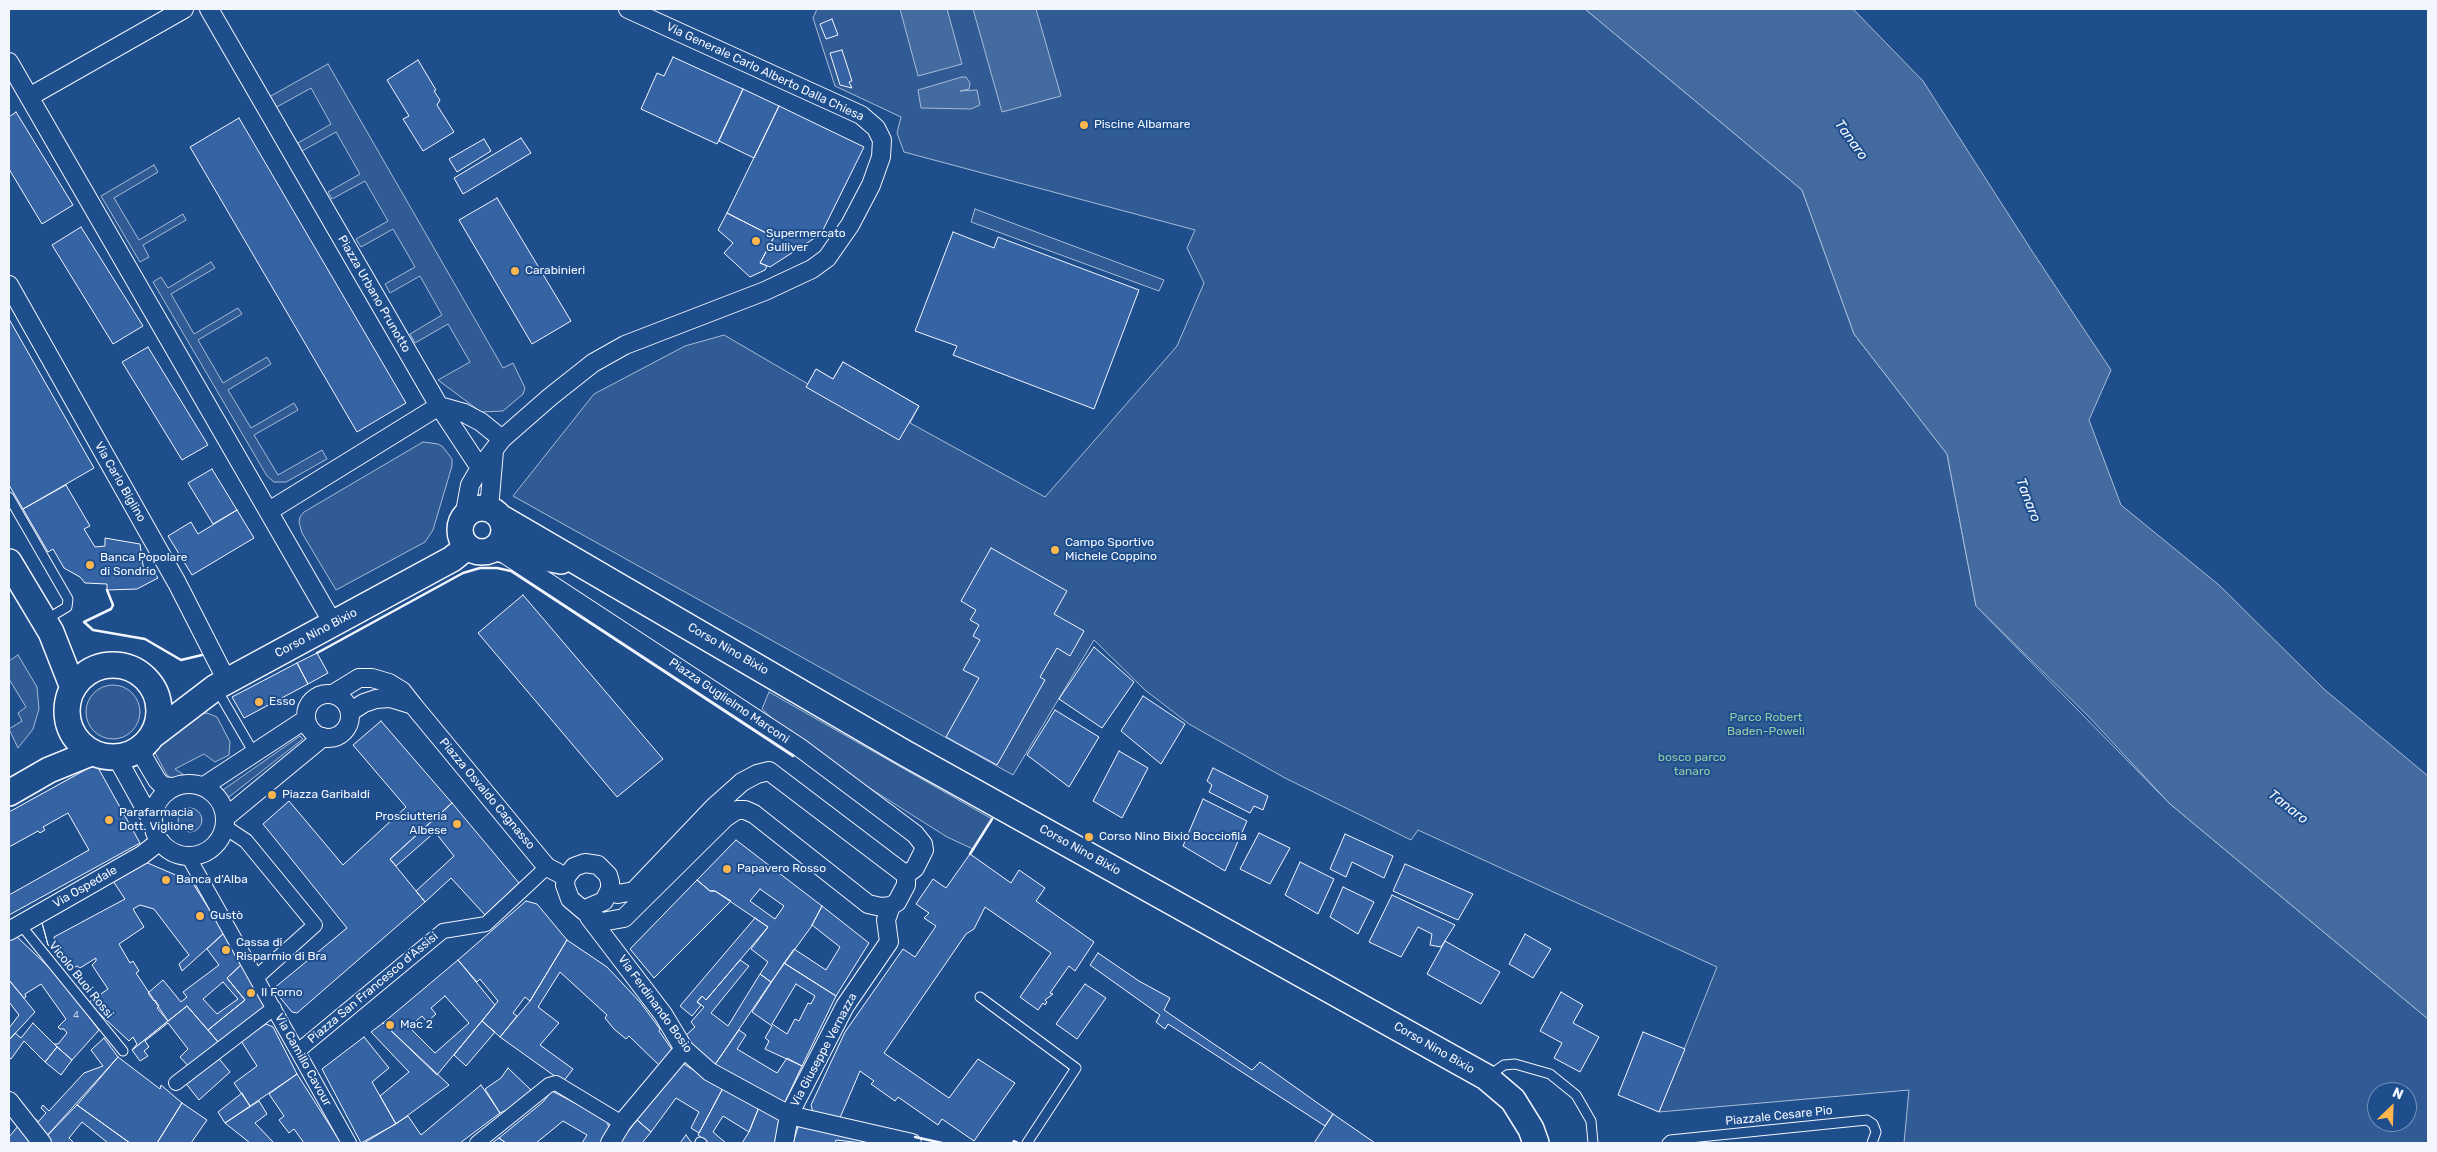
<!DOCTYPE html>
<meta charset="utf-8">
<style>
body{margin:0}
#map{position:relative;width:2437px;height:1152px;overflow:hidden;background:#1f4e8c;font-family:Rubik,sans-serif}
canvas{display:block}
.frame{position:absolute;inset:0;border:10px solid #f2f6ff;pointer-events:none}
.north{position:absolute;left:2367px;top:1082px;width:50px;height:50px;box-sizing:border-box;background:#1f4e8c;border:1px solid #7391ba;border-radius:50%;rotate:24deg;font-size:14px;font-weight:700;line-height:20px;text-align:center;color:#f2f6ff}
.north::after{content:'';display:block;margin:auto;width:18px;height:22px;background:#ffb74d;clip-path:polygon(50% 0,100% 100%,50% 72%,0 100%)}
</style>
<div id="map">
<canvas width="2437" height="1152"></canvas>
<div class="frame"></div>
<div class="north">N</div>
</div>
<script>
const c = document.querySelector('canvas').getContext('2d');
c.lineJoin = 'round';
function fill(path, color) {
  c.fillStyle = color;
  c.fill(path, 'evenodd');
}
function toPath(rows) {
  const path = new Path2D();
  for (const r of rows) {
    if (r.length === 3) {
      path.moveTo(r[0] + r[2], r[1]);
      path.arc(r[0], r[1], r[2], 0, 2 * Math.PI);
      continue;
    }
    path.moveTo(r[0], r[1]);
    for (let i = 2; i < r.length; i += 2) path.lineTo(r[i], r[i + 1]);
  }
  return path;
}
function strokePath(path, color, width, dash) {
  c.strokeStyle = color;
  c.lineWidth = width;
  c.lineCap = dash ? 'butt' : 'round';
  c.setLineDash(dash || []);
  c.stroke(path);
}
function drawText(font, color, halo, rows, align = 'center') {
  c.font = font + ' Rubik,sans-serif';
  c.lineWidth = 4;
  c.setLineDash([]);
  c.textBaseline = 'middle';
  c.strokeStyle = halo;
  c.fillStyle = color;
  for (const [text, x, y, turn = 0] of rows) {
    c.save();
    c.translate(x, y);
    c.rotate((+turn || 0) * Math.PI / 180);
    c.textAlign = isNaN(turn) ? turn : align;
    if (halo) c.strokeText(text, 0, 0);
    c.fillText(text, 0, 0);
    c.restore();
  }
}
const green = toPath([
 [817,9,1585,9,1802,190,1854,334,1947,454,1976,606,2169,803,2428,1019,2428,1143,1904,1143,1909,1090,1659,1112,1717,967,1418,830,1411,840,1285,778,1189,724,1145,690,1094,640,1013,775,513,496,594,394,685,346,724,335,808,384,816,369,833,379,843,362,919,406,910,423,1045,497,1177,346,1204,283,1187,248,1195,230,904,152,897,133,901,117,835,86,813,18,817,9],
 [2377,1092,2407,1092,2407,1122,2377,1122,2377,1092],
 [328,64,503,368,513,363,525,388,523,394,503,411,481,412,438,380,470,362,448,324,415,343,410,334,442,315,420,276,390,293,385,284,415,267,393,229,361,247,356,239,388,221,365,181,332,199,328,192,360,174,336,132,302,151,298,143,331,124,311,88,275,108,269,97,328,64],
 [154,165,158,172,114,198,139,240,183,214,186,220,143,245,149,257,140,262,101,196,154,165],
 [975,209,1164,280,1159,291,971,222,975,209],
 [211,262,215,268,171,294,194,334,238,308,242,314,198,340,223,383,267,357,271,364,228,390,251,428,294,403,298,410,254,435,278,475,322,450,327,459,286,482,274,482,267,476,153,282,161,277,168,288,211,262],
 [423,442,438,444,443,447,452,459,452,466,433,530,425,542,336,590,302,533,299,522,300,517,304,512,423,442],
 [18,655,37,687,39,709,33,729,18,748,9,729,22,721,18,713,26,707,9,679,9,661,18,655],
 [113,712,27],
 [769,692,992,819,973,849,947,837,800,744,762,709,769,692],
 [207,713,217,717,230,742,229,755,215,762,204,754,175,769,187,777,180,780,171,778,167,775,153,749,154,744,160,736,202,714,207,713],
 [300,736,303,739,225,800,220,792,300,736],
 [190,820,12]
]);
fill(green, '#305b95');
strokePath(green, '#a8bbd7', 1);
const water = toPath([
 [900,9,947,9,962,64,918,76,900,9],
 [973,9,1036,9,1061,96,1002,112,973,9],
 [1585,9,1853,9,1923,81,2032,251,2111,370,2089,420,2121,505,2219,585,2325,690,2428,776,2428,1019,2169,803,2089,717,1976,606,1947,454,1854,334,1802,190,1585,9],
 [962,77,966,77,970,83,969,89,960,91,977,90,980,105,971,109,921,108,918,90,962,77]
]);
fill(water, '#446ba0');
strokePath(water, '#a8bbd7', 1);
const building = toPath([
 [832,19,838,35,826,39,820,24,832,19],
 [842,50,852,81,849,82,852,88,840,85,830,53,842,50],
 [673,57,743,89,717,144,641,109,657,73,664,76,673,57],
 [418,60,436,90,434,91,440,100,437,105,454,132,423,151,403,119,409,116,387,80,418,60],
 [743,89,779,106,754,158,719,141,743,89],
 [779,106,864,147,821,234,770,267,760,263,774,237,727,213,779,106],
 [16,112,73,205,42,224,9,169,9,117,16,112],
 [239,118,406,403,357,432,190,147,239,118],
 [521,138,531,153,463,194,454,178,521,138],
 [484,139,491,151,457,172,449,159,484,139],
 [497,198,571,321,532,344,459,220,497,198],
 [727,213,774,237,760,263,767,266,765,270,750,277,724,253,733,243,718,230,727,213],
 [81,227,143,326,113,344,52,245,81,227],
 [953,232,994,248,998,237,1139,290,1094,409,953,355,957,346,915,331,953,232],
 [9,319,94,468,23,509,9,485,9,319],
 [148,347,208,445,182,460,122,362,148,347],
 [843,362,919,406,899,440,806,387,816,369,833,379,843,362],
 [212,469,237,510,213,524,188,483,212,469],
 [66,485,90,526,84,529,95,547,105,546,105,538,140,544,144,572,155,573,158,578,137,589,107,590,107,584,85,583,80,577,64,568,53,549,48,552,23,509,66,485],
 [237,510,254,538,192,575,168,536,191,522,198,534,237,510],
 [991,548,1067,591,1054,614,1084,631,1070,656,1057,648,1040,677,1045,680,997,765,946,737,979,678,963,670,980,640,973,636,979,625,970,620,976,610,961,601,991,548],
 [523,595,663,759,617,797,478,633,523,595],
 [1094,647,1134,682,1102,728,1059,699,1094,647],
 [317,653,328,673,308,684,297,663,317,653],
 [297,663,308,684,244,718,232,697,297,663],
 [1143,696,1185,724,1161,764,1121,731,1143,696],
 [1055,710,1099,737,1069,787,1027,755,1055,710],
 [381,721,452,803,390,859,425,902,297,1013,292,1012,273,989,347,928,263,824,289,801,343,865,406,807,353,745,381,721],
 [1119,751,1148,768,1122,818,1093,801,1119,751],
 [96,764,140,843,9,915,9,895,89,850,68,813,43,827,45,830,40,833,38,831,9,847,9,812,96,764],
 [1213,768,1268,796,1263,810,1254,806,1250,813,1209,792,1212,785,1207,781,1213,768],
 [1203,799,1247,821,1225,871,1183,846,1203,799],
 [452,803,519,883,485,915,451,878,425,902,416,891,454,856,435,832,396,866,390,859,452,803],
 [1259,833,1290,848,1270,884,1240,869,1259,833],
 [1345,834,1393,856,1384,878,1352,862,1346,877,1330,869,1345,834],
 [736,840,822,906,811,927,771,982,760,974,768,962,751,949,768,927,715,891,710,891,697,880,736,840],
 [760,889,784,906,775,919,750,901,760,889],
 [970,854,1011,883,1019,870,1045,888,1036,901,1094,942,1075,971,1069,966,1050,993,1053,994,1045,1000,1047,1002,1045,1005,1043,1003,1038,1010,1020,997,1051,953,985,907,974,929,966,934,884,1053,949,1098,978,1059,1015,1083,974,1141,942,1119,938,1125,898,1097,895,1101,871,1084,874,1081,860,1071,839,1120,813,1112,811,1105,845,1032,903,949,915,957,936,926,924,918,929,913,916,904,933,879,946,888,970,854],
 [143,861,192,882,224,933,182,971,179,964,189,955,154,909,140,905,133,909,144,927,119,944,130,963,133,961,139,971,136,973,168,1021,132,1050,137,1044,133,1037,129,1041,88,1003,108,989,92,965,96,961,96,958,80,968,77,966,74,968,48,945,41,919,143,861],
 [1300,862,1334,879,1318,914,1285,895,1300,862],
 [1405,864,1473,894,1458,920,1393,891,1405,864],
 [111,878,125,899,54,937,58,954,48,945,41,919,111,878],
 [697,880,710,891,715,891,731,901,654,978,630,949,697,880],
 [1343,887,1374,902,1358,934,1330,917,1343,887],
 [1392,895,1455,925,1441,947,1430,945,1432,934,1418,927,1401,957,1369,942,1392,895],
 [526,901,537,904,567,940,530,1001,525,997,513,1013,517,1016,500,1037,482,1021,498,1001,480,979,477,982,458,960,526,901],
 [822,906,869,943,836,996,784,963,794,949,826,970,840,947,812,925,822,906],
 [755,918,768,927,706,1000,702,996,697,1002,701,1005,692,1016,680,1006,755,918],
 [224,933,242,964,227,978,245,1000,208,1030,187,1006,168,1021,157,1008,159,1006,155,1000,154,1001,148,993,163,980,181,1002,187,997,183,992,219,965,207,949,224,933],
 [223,982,238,999,217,1014,203,999,223,982],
 [1525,934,1551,949,1533,978,1509,964,1525,934],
 [15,935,57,975,99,1030,72,1060,54,1044,58,1044,67,1033,64,1029,60,1029,58,1027,66,1019,41,984,25,994,26,997,24,998,9,980,9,939,15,935],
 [567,940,607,967,640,1002,660,1029,659,1031,673,1051,661,1067,629,1036,626,1039,614,1029,605,1018,607,1015,560,972,538,1007,559,1023,540,1045,573,1069,563,1082,500,1037,530,1001,567,940],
 [1445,941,1500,972,1481,1004,1427,974,1445,941],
 [1098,953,1139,981,1170,998,1164,1010,1252,1070,1260,1062,1333,1114,1325,1126,1168,1024,1165,1029,1156,1022,1160,1015,1090,965,1098,953],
 [458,960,495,1005,437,1075,383,1023,458,960],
 [445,996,469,1023,435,1053,409,1027,422,1016,427,1022,436,1014,431,1008,445,996],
 [740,960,749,966,711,1013,728,1026,760,974,771,982,714,1066,684,1037,695,1027,691,1022,704,1007,697,1002,702,996,706,1000,740,960],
 [784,963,836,996,802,1066,765,1049,769,1041,765,1038,772,1026,752,1012,784,963],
 [796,984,815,996,811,1004,808,1003,799,1021,795,1019,787,1034,772,1024,796,984],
 [242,964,268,1005,219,1043,208,1030,245,1000,227,978,242,964],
 [9,980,35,1012,9,1040,9,1028,19,1015,9,1002,9,980],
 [1085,984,1106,998,1077,1039,1056,1024,1085,984],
 [1561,992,1583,1005,1573,1023,1599,1037,1580,1072,1554,1058,1562,1043,1540,1031,1561,992],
 [187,1006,219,1043,190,1068,180,1057,188,1049,168,1023,145,1041,149,1047,144,1051,148,1056,140,1061,132,1050,187,1006],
 [482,1021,495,1032,466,1066,454,1055,482,1021],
 [33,1023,57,1047,45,1062,24,1041,11,1059,9,1057,9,1040,15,1033,21,1038,33,1023],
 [383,1023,449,1085,396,1124,380,1096,409,1072,371,1032,383,1023],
 [266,1024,273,1027,297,1074,250,1106,234,1083,257,1066,241,1041,266,1024],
 [739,1030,746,1035,737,1049,777,1073,787,1058,802,1066,783,1106,714,1066,739,1030],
 [1643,1032,1685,1049,1659,1112,1618,1095,1643,1032],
 [364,1037,389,1068,372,1082,396,1124,361,1143,322,1069,364,1037],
 [104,1038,118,1057,44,1139,32,1123,36,1119,38,1122,46,1113,41,1108,43,1105,49,1111,84,1073,103,1066,91,1050,104,1038],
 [57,1047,72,1060,61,1075,45,1062,57,1047],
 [216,1055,230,1072,199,1100,184,1081,216,1055],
 [118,1057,160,1089,161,1085,182,1103,157,1143,130,1143,77,1105,118,1057],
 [682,1063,723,1088,699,1133,691,1128,699,1112,676,1098,651,1132,637,1120,682,1063],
 [508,1068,531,1090,523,1102,500,1113,485,1089,501,1078,508,1068],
 [297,1074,341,1143,304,1143,294,1129,289,1133,279,1120,284,1116,269,1094,297,1074],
 [481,1085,500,1113,460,1143,364,1143,408,1116,421,1135,481,1085],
 [723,1088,759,1107,749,1132,723,1116,713,1132,726,1143,709,1143,698,1135,723,1088],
 [552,1091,607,1120,610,1134,604,1143,582,1143,587,1135,563,1121,536,1143,506,1143,499,1138,543,1102,552,1091],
 [242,1093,250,1106,225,1123,218,1112,242,1093],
 [259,1101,267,1114,255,1123,274,1143,250,1143,225,1123,259,1101],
 [182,1103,207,1120,191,1143,157,1143,182,1103],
 [77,1105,130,1143,108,1143,82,1122,69,1138,74,1143,48,1143,44,1139,77,1105],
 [759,1107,781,1119,775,1143,742,1143,749,1132,759,1107],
 [1333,1114,1362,1134,1375,1143,1314,1143,1333,1114],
 [637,1120,651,1132,642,1143,619,1143,637,1120],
 [799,1124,863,1137,862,1143,836,1140,835,1143,793,1143,799,1124],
 [19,1125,36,1143,9,1143,9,1137,19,1125],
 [686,1135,691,1142,693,1143,680,1143,686,1135],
 [499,1138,506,1143,492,1143,499,1138]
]);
fill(building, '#3563a3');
strokePath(building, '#f2f6ff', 1);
const service = toPath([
 [9,497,68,599,67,607,47,619],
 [216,688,254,753],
 [20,924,123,1051],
 [980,997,1076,1068,1027,1143],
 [1487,1077,1504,1065,1515,1064,1550,1074,1576,1095,1591,1121,1593,1143],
 [700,1142,702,1143],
 [1667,1143,1670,1140,1867,1120,1873,1124,1876,1132,1872,1143]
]);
const pedestrian = toPath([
 [225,827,246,841,315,925,257,977],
 [188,856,349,1143],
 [298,1051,443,931,486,924,547,867],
 [176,1083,274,1008],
 [477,1143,549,1085,556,1083,622,1123]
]);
const minor = toPath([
 [209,9,439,406,480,468],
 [9,62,334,625],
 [29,97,184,9],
 [9,285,177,583,227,681],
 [439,406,464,413,481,422,502,439],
 [489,509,494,451],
 [269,511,439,406],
 [464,517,470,485,480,468,502,439,550,397,593,363,625,345,765,291,812,269,827,258,850,225,871,185,881,157,882,140,876,128,861,115,628,9],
 [506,555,799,747,915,834,923,844,924,850,915,868,906,875,769,771,757,774,742,782,714,807,634,891,618,894,610,889],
 [328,716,22],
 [333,694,359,678,372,678,389,683,402,691,413,705,390,698,376,699,364,703,350,712],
 [413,705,541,860,547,867,566,877],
 [143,747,144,758,157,780,163,786,172,787],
 [117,758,153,823],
 [189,820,36],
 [204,786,306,719],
 [226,817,323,737],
 [583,910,604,901,610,889,610,882,608,875,598,865,585,863,574,867,566,877,565,885,570,899,583,910,592,917,602,922,624,918,725,818,737,810,745,810,754,814,868,904,881,907,891,906,897,902,906,885,906,875],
 [589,917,663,1014,684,1049,710,1072,789,1115,912,1143],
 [9,931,142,855,160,841],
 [9,1101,42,1143],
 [610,1143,622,1123,684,1049],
 [784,1143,789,1115,845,1006,889,942,886,920,891,906]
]);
const secondary = toPath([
 [482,530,22],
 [500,517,903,752,1486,1077,1513,1100,1531,1129,1536,1143],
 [495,548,561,561],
 [9,562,51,632,73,688],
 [113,711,46],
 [153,735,216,687,452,559,467,547],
 [9,793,49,770,91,753]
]);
strokePath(service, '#f2f6ff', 11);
strokePath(pedestrian, '#f2f6ff', 16);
strokePath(minor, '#f2f6ff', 20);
strokePath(secondary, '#f2f6ff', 28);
strokePath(service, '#1f4e8c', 9);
strokePath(pedestrian, '#1f4e8c', 14);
strokePath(minor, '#1f4e8c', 18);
strokePath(secondary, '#1f4e8c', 25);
strokePath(toPath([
 [107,590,113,605,111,609,84,622,93,630,145,639,181,660,202,655],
 [317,653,463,573,480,568,497,568,511,571,793,756],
 [970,854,992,819],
 [915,1137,942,1143],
 [1013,1143,1014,1141,1018,1143]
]), '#f2f6ff', 2.5);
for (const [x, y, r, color] of [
 [1084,125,5,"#ffb74d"],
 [756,241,5,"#ffb74d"],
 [515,271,5,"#ffb74d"],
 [1055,550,5,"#ffb74d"],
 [90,565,5,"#ffb74d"],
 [259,702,5,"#ffb74d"],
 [272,795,5,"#ffb74d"],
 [109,820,5,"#ffb74d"],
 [457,824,5,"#ffb74d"],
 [1089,837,5,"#ffb74d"],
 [727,869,5,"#ffb74d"],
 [166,880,5,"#ffb74d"],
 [200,916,5,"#ffb74d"],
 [226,950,5,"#ffb74d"],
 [251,993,5,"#ffb74d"],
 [390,1025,5,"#ffb74d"]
]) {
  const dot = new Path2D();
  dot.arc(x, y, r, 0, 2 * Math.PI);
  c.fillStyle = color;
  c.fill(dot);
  strokePath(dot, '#1f4e8c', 2);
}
drawText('10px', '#c3d1e8', null, [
 ["4",76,1015]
]);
drawText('12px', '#f2f6ff', '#1f4e8c', [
 ["Via Generale Carlo Alberto Dalla Chiesa",765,72,25],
 ["Piazza Urbano Prunotto",374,294,60],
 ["Via Carlo Biglino",120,482,60],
 ["Corso Nino Bixio",316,633,-28],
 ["Corso Nino Bixio",728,649,30],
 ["Piazza Guglielmo Marconi",729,701,34],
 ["Piazza Osvaldo Cagnasso",487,794,50],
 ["Corso Nino Bixio",1080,850,29],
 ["Via Ospedale",85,887,-30],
 ["Vicolo Buoi Rossi",81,980,51],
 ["Piazza San Francesco d'Assisi",373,988,-40],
 ["Via Ferdinando Bosio",655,1004,54],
 ["Corso Nino Bixio",1434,1048,30],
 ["Via Giuseppe Vernazza",824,1050,-62],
 ["Via Camillo Cavour",303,1060,61],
 ["Piazzale Cesare Pio",1779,1116,-6]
]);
drawText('12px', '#f2f6ff', '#1f4e8c', [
 ["Piscine Albamare",1094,125],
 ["Supermercato",766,234],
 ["Gulliver",766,248],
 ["Carabinieri",525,271],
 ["Campo Sportivo",1065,543],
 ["Michele Coppino",1065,557],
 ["Banca Popolare",100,558],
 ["di Sondrio",100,572],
 ["Esso",269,702],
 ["Piazza Garibaldi",282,795],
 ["Parafarmacia",119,813],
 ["Dott. Viglione",119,827],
 ["Prosciutteria",447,817,"right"],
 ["Albese",447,831,"right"],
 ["Corso Nino Bixio Bocciofila",1099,837],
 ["Papavero Rosso",737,869],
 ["Banca d'Alba",176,880],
 ["Gustò",210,916],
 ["Cassa di",236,943],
 ["Risparmio di Bra",236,957],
 ["Il Forno",261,993],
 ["Mac 2",400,1025]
], 'left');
drawText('12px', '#97c8a6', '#1f4e8c', [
 ["Parco Robert",1766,718],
 ["Baden-Powell",1766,732],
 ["bosco parco",1692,758],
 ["tanaro",1692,772]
]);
drawText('italic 14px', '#f2f6ff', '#1f4e8c', [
 ["Tanaro",1851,140,54],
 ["Tanaro",2028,500,69],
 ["Tanaro",2288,807,38]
]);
</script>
